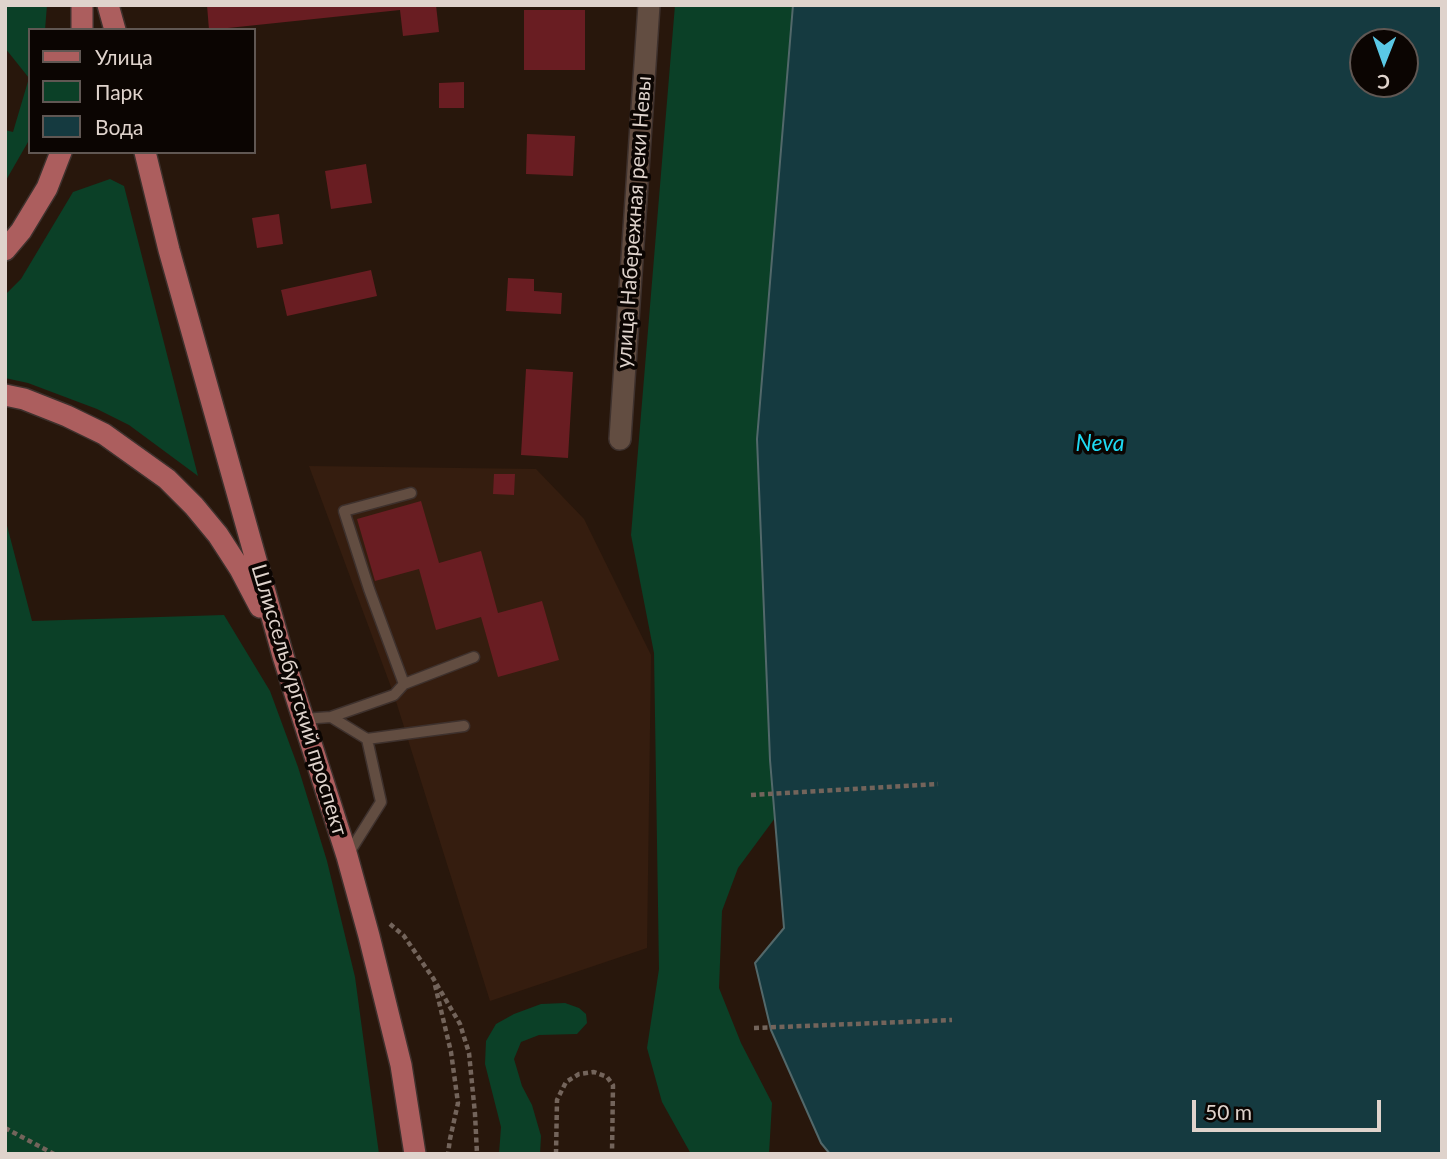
<!DOCTYPE html>
<meta charset="utf-8">
<style>
body{margin:0}
#map{position:relative;width:1447px;height:1159px;overflow:hidden;background:#28170c;font-family:Lato,sans-serif}
canvas{display:block}
.frame{position:absolute;inset:0;border:7px solid #dfd3cc;pointer-events:none}
.legend{position:absolute;left:28px;top:28px;width:228px;height:126px;box-sizing:border-box;background:#0b0502;border:2px solid #605753;margin:0;padding:9px 12px;list-style:none;font-size:21px;color:#dfd3cc}
.legend li{display:flex;align-items:center;gap:14px;height:35px}
.legend b{width:35px;border:2px solid #605753}
.north{position:absolute;left:1349px;top:28px;width:70px;height:70px;box-sizing:border-box;background:#0b0502;border:2px solid #605753;border-radius:50%;rotate:181deg;font-size:19px;font-weight:700;line-height:28px;text-align:center;color:#dfd3cc}
.north::after{content:'';display:block;margin:auto;width:24px;height:32px;background:#5ac8e5;clip-path:polygon(50% 0,100% 100%,50% 72%,0 100%)}
.scale{position:absolute;left:1192px;top:1100px;width:189px;height:32px;box-sizing:border-box;border:4px solid #dfd3cc;border-top:0;padding-left:9px;font-size:21px;line-height:24px;white-space:nowrap;color:#dfd3cc;-webkit-text-stroke:5px #0b0502;paint-order:stroke}
</style>
<div id="map">
<canvas width="1447" height="1159"></canvas>
<div class="frame"></div>
<ul class="legend">
<li><b style="height:9px;background:#ac5e5e"></b>Улица</li>
<li><b style="height:19px;background:#0b4027"></b>Парк</li>
<li><b style="height:19px;background:#153a40"></b>Вода</li>
</ul>
<div class="north">С</div>
<div class="scale">50 m</div>
</div>
<script>
const c = document.querySelector('canvas').getContext('2d');
c.lineJoin = 'round';
function fill(path, color) {
  c.fillStyle = color;
  c.fill(path, 'evenodd');
}
function toPath(rows) {
  const path = new Path2D();
  for (const r of rows) {
    path.moveTo(r[0], r[1]);
    for (let i = 2; i < r.length; i += 2) path.lineTo(r[i], r[i + 1]);
  }
  return path;
}
function strokePath(path, color, width, dash) {
  c.strokeStyle = color;
  c.lineWidth = width;
  c.lineCap = dash ? 'butt' : 'round';
  c.setLineDash(dash || []);
  c.stroke(path);
}
function drawText(font, color, halo, rows, align = 'center') {
  c.font = font + ' Lato,sans-serif';
  c.lineWidth = 7;
  c.setLineDash([]);
  c.textBaseline = 'middle';
  c.strokeStyle = halo;
  c.fillStyle = color;
  for (const [text, x, y, turn = 0] of rows) {
    c.save();
    c.translate(x, y);
    c.rotate((+turn || 0) * Math.PI / 180);
    c.textAlign = isNaN(turn) ? turn : align;
    if (halo) c.strokeText(text, 0, 0);
    c.fillText(text, 0, 0);
    c.restore();
  }
}
fill(toPath([
 [309,466,536,469,584,519,651,655,647,948,490,1001,394,695]
]), '#351d0f');
fill(toPath([
 [5,5,47,5,45,30,30,30,30,133,28,142,5,182,5,130,13,132,29,78,5,48],
 [675,5,793,5,757,439,770,760,775,818,738,868,722,911,719,988,741,1043,772,1103,769,1154,691,1154,662,1102,647,1048,659,969,654,653,631,535],
 [110,179,124,186,198,476,129,425,97,409,28,383,5,378,5,295,21,279,73,192],
 [5,518,32,621,224,615,270,691,298,767,327,861,355,977,379,1154,5,1154],
 [565,1003,579,1008,586,1014,587,1023,577,1034,539,1035,521,1042,514,1059,522,1086,532,1105,541,1136,540,1154,499,1154,501,1127,485,1064,486,1041,496,1024,514,1014,541,1004]
]), '#0b4027');
const water = toPath([
 [793,5,1442,5,1442,1154,830,1154,821,1143,771,1030,755,963,784,928,770,760,757,439,793,5],
 [1363,42,1405,42,1405,84,1363,84,1363,42]
]);
fill(water, '#153a40');
strokePath(water, '#52686a', 2);
fill(toPath([
 [207,5,436,5,439,32,403,36,400,10,209,30],
 [524,10,585,10,585,70,524,70],
 [464,82,464,108,439,108,439,83],
 [527,134,575,136,573,176,526,174],
 [366,164,372,203,331,209,325,171],
 [279,214,283,244,257,248,252,218],
 [371,270,377,296,287,316,281,290],
 [508,278,534,279,534,291,562,293,561,314,506,311],
 [526,369,573,372,568,458,521,455],
 [494,474,515,474,514,495,493,494],
 [421,501,439,563,481,551,498,613,542,601,559,660,498,677,481,617,436,630,419,569,375,581,357,519]
]), '#691d22');
const lane = toPath([
 [404,684,369,589,344,511,411,493],
 [331,717,394,695,404,684,474,657],
 [303,719,331,717,367,739,381,802,347,856],
 [367,739,464,726]
]);
const street = toPath([
 [620,439,649,5]
]);
const primary = toPath([
 [82,5,82,30],
 [108,5,115,30],
 [145,152,169,250,283,656,347,856,369,936,401,1065,415,1154],
 [5,250,21,231,47,188,61,152],
 [5,395,24,399,67,416,104,434,167,479,194,506,218,535,240,569,260,607]
]);
strokePath(lane, '#3e312d', 13);
strokePath(street, '#3e312d', 24);
strokePath(primary, '#3e312d', 24);
strokePath(toPath([
 [751,795,938,784],
 [390,924,404,936,433,978,460,1024,469,1053,475,1114,477,1154],
 [435,985,451,1052,458,1103,450,1139,448,1154],
 [754,1028,952,1020],
 [5,1128,54,1154],
 [556,1154,557,1100,566,1082,579,1074,594,1072,607,1077,613,1085,612,1154]
]), '#73645b', 4.5, [5, 3.5]);
strokePath(lane, '#624d41', 10);
strokePath(street, '#624d41', 21);
strokePath(primary, '#ac5e5e', 21);
drawText('21px', '#dfd3cc', '#0b0502', [
 ["улица Набережная реки Невы",634,222,-86],
 ["Шлиссельбургский проспект",299,700,73]
]);
drawText('italic 23px', '#1fd9f2', '#0b0502', [
 ["Neva",1100,444]
]);
</script>
